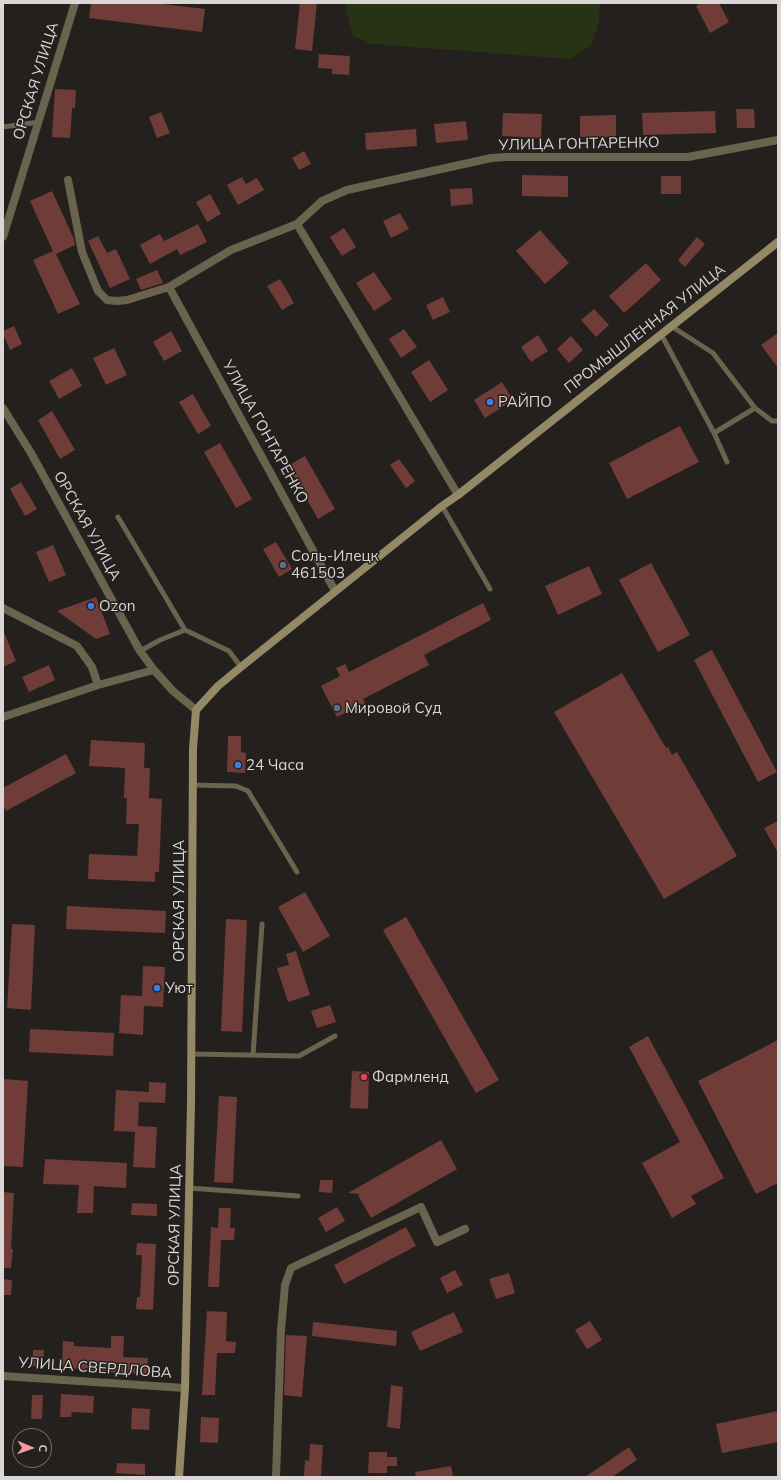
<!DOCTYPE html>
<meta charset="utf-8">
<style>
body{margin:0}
#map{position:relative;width:781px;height:1480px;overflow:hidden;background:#24201e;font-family:Mulish,sans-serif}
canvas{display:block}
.frame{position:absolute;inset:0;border:4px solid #d9d6d5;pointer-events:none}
.north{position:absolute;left:12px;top:1428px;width:40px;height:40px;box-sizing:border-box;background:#24201e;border:1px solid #6c6967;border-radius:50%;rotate:92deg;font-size:11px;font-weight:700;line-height:16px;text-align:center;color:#d9d6d5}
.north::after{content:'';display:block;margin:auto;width:14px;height:18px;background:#f49aa1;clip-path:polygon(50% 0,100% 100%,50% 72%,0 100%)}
</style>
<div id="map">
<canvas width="781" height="1480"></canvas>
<div class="frame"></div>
<div class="north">С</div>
</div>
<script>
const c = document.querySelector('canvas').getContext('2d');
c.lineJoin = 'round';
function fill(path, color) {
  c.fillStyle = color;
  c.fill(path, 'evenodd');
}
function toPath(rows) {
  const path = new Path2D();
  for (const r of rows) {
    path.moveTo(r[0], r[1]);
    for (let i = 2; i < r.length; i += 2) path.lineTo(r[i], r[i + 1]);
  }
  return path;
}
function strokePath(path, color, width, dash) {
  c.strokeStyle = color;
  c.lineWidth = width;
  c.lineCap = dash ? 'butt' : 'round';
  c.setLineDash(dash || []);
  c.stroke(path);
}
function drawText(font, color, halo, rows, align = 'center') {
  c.font = font + ' Mulish,sans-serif';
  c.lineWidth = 3;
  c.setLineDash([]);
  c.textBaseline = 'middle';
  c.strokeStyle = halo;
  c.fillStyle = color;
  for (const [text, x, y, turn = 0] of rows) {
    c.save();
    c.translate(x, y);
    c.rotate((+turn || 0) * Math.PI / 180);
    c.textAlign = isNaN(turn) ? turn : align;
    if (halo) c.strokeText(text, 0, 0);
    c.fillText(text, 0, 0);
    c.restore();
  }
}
fill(toPath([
 [345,3,600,3,599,20,592,45,570,59,372,44,353,36,345,6]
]), '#283316');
fill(toPath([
 [91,3,154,3,205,9,202,32,89,18],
 [300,3,317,3,312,51,295,49],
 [701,3,719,3,729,22,710,33,696,6],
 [319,54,350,56,349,75,332,74,332,69,318,68],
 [55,89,76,90,75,108,72,108,70,138,52,137],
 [736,109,754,109,755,128,737,128],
 [715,111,716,133,643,135,642,113],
 [161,112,170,133,157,138,149,117],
 [503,113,542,114,541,138,502,136],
 [616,115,616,137,580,137,580,116],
 [466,121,468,140,436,143,434,124],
 [416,129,417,146,366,150,365,133],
 [304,151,311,164,299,170,292,158],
 [522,175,568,176,568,197,522,196],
 [661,176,681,176,681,194,661,194],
 [242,177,246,184,257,178,264,190,238,205,227,185],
 [472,188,473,204,451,206,450,189],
 [52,191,74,239,75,245,56,254,80,304,58,314,33,260,53,251,30,201],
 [210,194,221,214,207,222,196,202],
 [400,213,409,229,391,238,383,221],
 [198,224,207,242,180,255,177,249,150,264,140,245,160,234,164,241],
 [344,228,356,247,342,256,330,237],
 [540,230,569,263,545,284,516,251],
 [98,236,107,253,116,249,130,279,110,288,88,241],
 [697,237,705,244,685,267,678,260],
 [646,263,661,280,624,313,609,296],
 [157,270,163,283,141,290,136,279],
 [374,272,392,299,374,311,356,283],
 [280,279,294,303,282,310,267,286],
 [443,297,450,312,433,320,426,305],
 [594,309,609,325,596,337,581,320],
 [14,326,22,344,10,350,3,334,3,331],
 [404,329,417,347,401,358,389,339],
 [171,331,182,351,164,361,153,342],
 [778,333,778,368,761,345],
 [538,335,548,351,531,362,521,347],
 [571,336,583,350,569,363,557,349],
 [114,348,127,375,106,385,93,358],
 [429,360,448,390,430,402,411,372],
 [72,368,82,386,59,399,49,381],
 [502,382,513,400,485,418,474,400],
 [193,394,211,426,198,434,179,402],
 [52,411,75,450,60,459,38,420],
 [680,426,699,462,627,499,609,463],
 [220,443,252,499,236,508,204,452],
 [305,456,335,509,318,519,288,466],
 [399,459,415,481,406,488,390,465],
 [21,482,37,509,25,516,10,489],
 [276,542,292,569,279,577,263,549],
 [53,545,66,575,49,582,36,552],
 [651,563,690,635,658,652,619,580],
 [589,566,602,594,558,615,545,586],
 [96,597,110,634,96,639,57,611],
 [483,603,491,620,424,655,429,665,363,699,365,703,337,717,321,686,340,676,336,668,345,664,349,672],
 [3,630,16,661,3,667],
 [712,650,777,772,758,782,694,660],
 [49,665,55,680,29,692,22,677],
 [622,673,666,748,668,747,672,755,677,752,737,856,664,899,554,712],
 [228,736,241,736,241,752,246,753,245,773,227,772],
 [91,740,145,743,144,768,150,768,149,798,162,799,159,872,155,872,155,882,88,879,89,854,137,856,139,824,126,824,127,798,124,798,125,768,89,766],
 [66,754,76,773,6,811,3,805,3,788],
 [778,821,778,853,764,828],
 [305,892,330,936,303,952,278,907],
 [67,906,166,911,165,933,66,929],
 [406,917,499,1080,476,1093,383,930],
 [226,919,247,920,242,1032,221,1031],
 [12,924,35,925,31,1010,7,1008],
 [296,951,310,995,288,1002,277,968,289,965,286,954],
 [143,966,165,967,163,1007,144,1006,143,1035,119,1033,121,995,142,996],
 [330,1005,336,1022,317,1028,311,1011],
 [30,1029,114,1033,113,1056,29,1052],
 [648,1036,724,1178,691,1196,696,1204,672,1218,642,1163,680,1142,629,1047],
 [778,1040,778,1183,756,1194,698,1081],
 [352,1071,369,1072,368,1109,350,1108],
 [4,1079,28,1081,23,1167,3,1166],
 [149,1082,166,1083,165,1103,139,1102,138,1126,157,1127,155,1168,133,1167,135,1132,114,1131,116,1090,149,1092],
 [219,1096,237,1097,233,1183,214,1182],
 [441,1140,457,1169,371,1218,358,1195,360,1194,348,1193],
 [45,1159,127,1163,126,1188,94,1186,93,1213,77,1213,79,1185,43,1184],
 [320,1180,333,1180,332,1193,319,1192],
 [3,1192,14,1193,11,1249,13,1249,11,1268,3,1268],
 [132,1203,157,1204,157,1216,131,1215],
 [337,1207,345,1221,326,1232,318,1218],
 [219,1208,231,1208,230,1228,235,1228,234,1240,221,1240,219,1287,208,1287,211,1227,218,1228],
 [406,1227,416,1246,344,1284,334,1265],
 [137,1243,156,1244,153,1310,136,1309,137,1297,140,1297,142,1255,136,1255],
 [455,1270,463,1285,447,1293,440,1278],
 [509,1273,515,1293,496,1299,489,1279],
 [3,1279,12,1280,11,1295,3,1295],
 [207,1311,227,1312,226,1341,236,1342,235,1353,217,1353,215,1395,202,1395],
 [454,1312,463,1332,420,1351,411,1332],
 [590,1321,602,1340,587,1349,575,1330],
 [313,1322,397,1331,396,1346,312,1336],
 [286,1335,307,1336,302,1397,284,1395],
 [111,1336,124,1336,123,1357,148,1358,147,1375,134,1374,134,1373,83,1372,83,1369,62,1368,63,1341,74,1342,74,1346,111,1348],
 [33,1350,44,1350,43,1367,32,1366],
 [391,1385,403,1387,400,1429,387,1427],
 [61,1394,94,1396,93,1413,72,1412,71,1417,60,1417],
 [32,1395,43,1395,42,1419,31,1419],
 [132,1408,150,1409,149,1430,131,1429],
 [778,1411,778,1442,722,1453,716,1424],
 [201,1417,219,1418,218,1443,200,1442],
 [310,1444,323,1445,321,1477,304,1476,305,1460,309,1461],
 [629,1447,637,1460,612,1477,585,1477],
 [369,1452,387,1452,387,1457,397,1457,397,1466,387,1466,387,1473,368,1473],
 [117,1463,145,1464,145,1475,116,1473],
 [451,1466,453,1476,416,1477,415,1472]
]), '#703c37');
strokePath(toPath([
 [3,127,39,122],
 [671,326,713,353,755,408,714,433],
 [661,334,714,433,727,462],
 [755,408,772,421,778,421],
 [442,506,490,589],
 [118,517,185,630,229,651,241,667],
 [140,651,160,640,185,630],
 [193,785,236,786,248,791,297,872],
 [192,1054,299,1056,335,1036],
 [253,1055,262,924],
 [189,1188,298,1196]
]), '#6a634e', 5);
strokePath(toPath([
 [68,180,82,252,98,291,107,300,117,301,127,300,169,287,231,250,297,224,322,201,347,190,491,158,507,157,688,157,778,140],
 [297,224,458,495],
 [3,237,75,3],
 [169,287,335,591],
 [3,408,31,453,140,651,154,670,173,691,196,710],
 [3,608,77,646,92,667,98,685],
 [3,717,98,685,154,670],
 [3,1376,185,1388],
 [276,1477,281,1330,285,1285,291,1268,421,1207,437,1242,465,1229]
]), '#6a634e', 8);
strokePath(toPath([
 [179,1477,185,1388,191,1103,193,749,196,710,218,686,241,667,442,506,458,495,778,242]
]), '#948966', 8);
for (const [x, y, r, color] of [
 [490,402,4,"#3f7fe0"],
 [283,565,4,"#5c6f8a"],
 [91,606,4,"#3f7fe0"],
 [337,708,4,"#5c6f8a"],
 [238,765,4,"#3f7fe0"],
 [157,988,4,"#3f7fe0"],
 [364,1077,4,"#e0444e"]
]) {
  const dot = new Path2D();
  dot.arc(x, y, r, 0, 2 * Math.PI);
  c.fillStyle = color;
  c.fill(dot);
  strokePath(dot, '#24201e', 1.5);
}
drawText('15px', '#d9d6d5', '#24201e', [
 ["ОРСКАЯ УЛИЦА",36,81,-73],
 ["УЛИЦА ГОНТАРЕНКО",579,144,-1],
 ["ПРОМЫШЛЕННАЯ УЛИЦА",645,329,-38],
 ["УЛИЦА ГОНТАРЕНКО",265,432,61],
 ["ОРСКАЯ УЛИЦА",87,526,61],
 ["ОРСКАЯ УЛИЦА",179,901,-90],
 ["ОРСКАЯ УЛИЦА",175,1225,-89],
 ["УЛИЦА СВЕРДЛОВА",95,1368,4]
]);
drawText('15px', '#d9d6d5', '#24201e', [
 ["РАЙПО",498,402],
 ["Соль-Илецк",291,556],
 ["461503",291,573],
 ["Ozon",99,606],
 ["Мировой Суд",345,708],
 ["24 Часа",246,765],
 ["Уют",165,988],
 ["Фармленд",372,1077]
], 'left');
</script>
